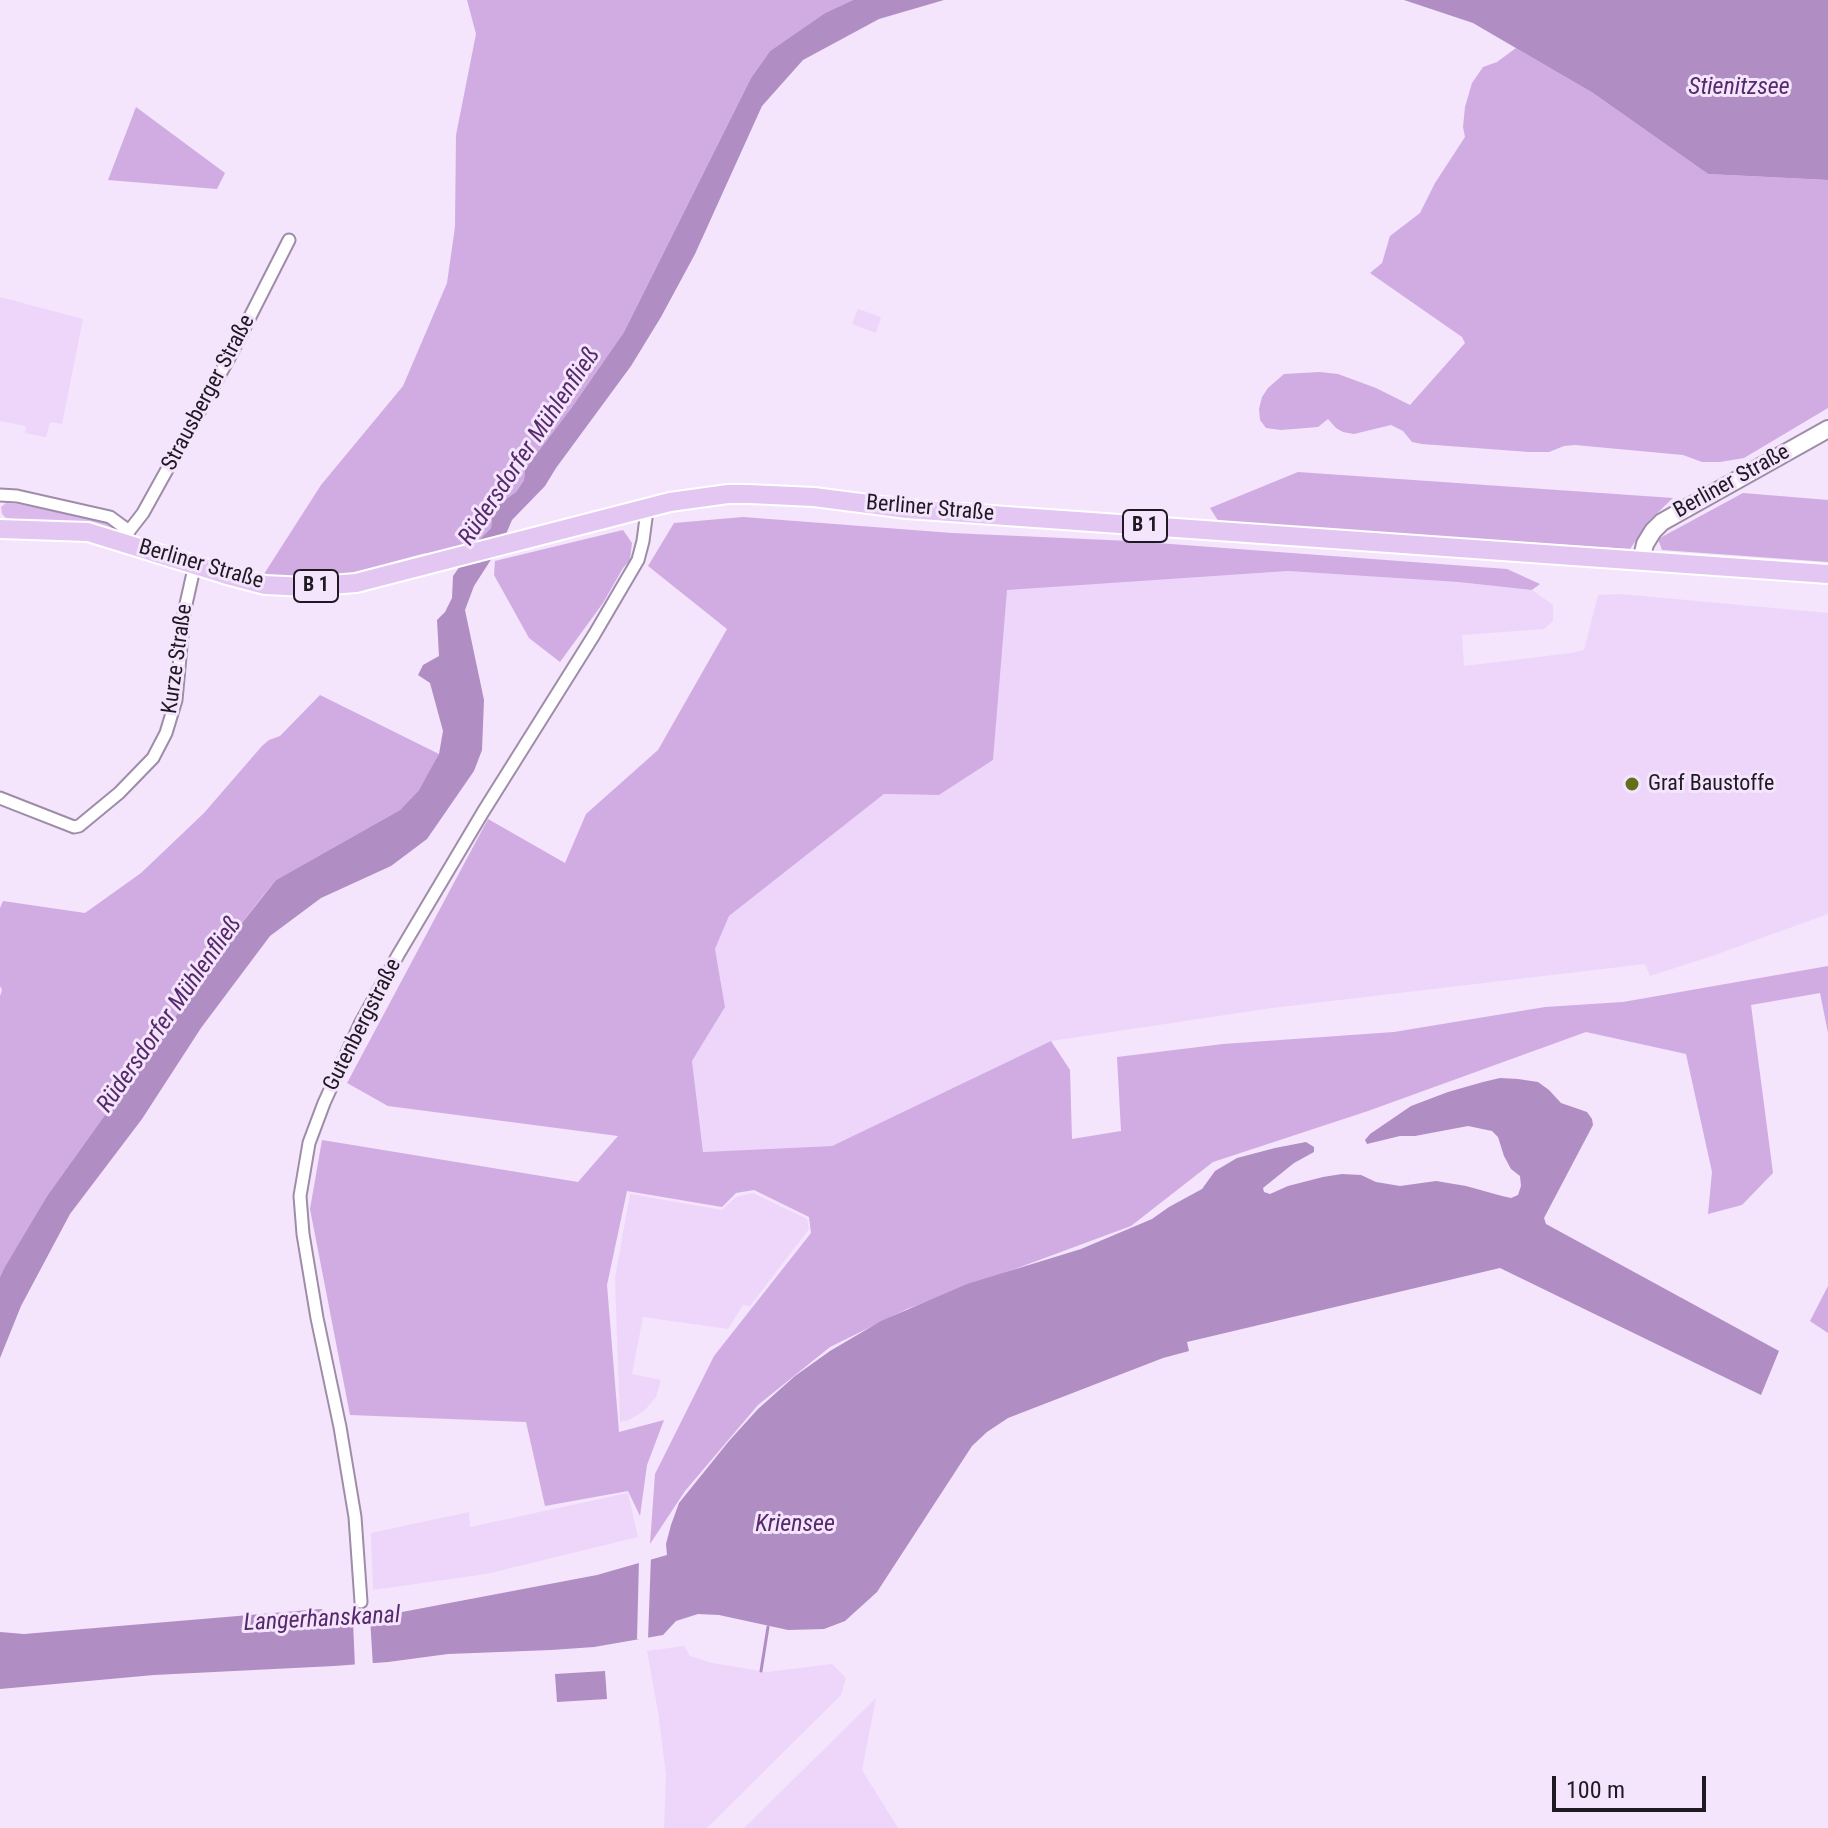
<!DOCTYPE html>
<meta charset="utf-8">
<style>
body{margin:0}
#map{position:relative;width:1828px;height:1828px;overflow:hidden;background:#f4e4fc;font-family:"Roboto Condensed",sans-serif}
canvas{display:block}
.scale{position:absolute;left:1552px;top:1776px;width:154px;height:36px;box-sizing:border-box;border:4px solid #201923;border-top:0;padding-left:10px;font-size:24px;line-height:28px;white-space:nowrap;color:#201923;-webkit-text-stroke:6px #f4e4fc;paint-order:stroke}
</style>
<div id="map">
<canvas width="1828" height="1828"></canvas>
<div class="scale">100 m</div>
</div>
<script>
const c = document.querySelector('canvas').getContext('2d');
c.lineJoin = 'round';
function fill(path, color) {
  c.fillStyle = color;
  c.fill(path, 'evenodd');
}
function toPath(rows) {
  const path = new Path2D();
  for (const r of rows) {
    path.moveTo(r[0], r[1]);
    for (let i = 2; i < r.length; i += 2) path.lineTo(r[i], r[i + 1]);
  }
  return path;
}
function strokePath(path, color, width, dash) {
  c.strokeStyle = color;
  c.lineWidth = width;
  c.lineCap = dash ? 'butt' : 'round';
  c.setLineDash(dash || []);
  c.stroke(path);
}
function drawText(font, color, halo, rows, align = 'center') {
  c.font = font + ' "Roboto Condensed",sans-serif';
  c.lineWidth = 6;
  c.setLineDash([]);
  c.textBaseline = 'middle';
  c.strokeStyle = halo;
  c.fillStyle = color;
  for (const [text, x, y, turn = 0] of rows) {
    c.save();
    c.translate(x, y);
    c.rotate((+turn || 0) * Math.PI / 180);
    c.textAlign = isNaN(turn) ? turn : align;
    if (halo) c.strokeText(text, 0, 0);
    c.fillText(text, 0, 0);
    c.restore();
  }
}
fill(toPath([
 [0,297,83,319,62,424,50,422,46,437,25,433,26,426,0,421],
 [858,309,881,317,876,333,852,324],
 [1288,571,1458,582,1532,590,1553,605,1553,621,1544,629,1462,635,1464,666,1571,653,1584,650,1598,595,1620,594,1828,613,1828,914,1712,956,1650,976,1645,964,1272,1008,1051,1041,832,1146,703,1152,692,1061,725,1007,715,949,729,916,884,794,939,795,993,760,1006,589],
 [753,1193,807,1219,809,1229,750,1306,743,1305,728,1329,643,1317,632,1374,661,1380,656,1397,644,1411,629,1420,620,1422,615,1278,630,1194,722,1210,736,1197],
 [628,1493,638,1537,486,1574,373,1590,371,1533,469,1512,470,1527],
 [684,1646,690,1656,712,1663,767,1672,832,1664,846,1678,841,1695,707,1828,664,1828,666,1775,658,1712,647,1651],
 [876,1698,862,1770,898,1828,744,1828]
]), '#eed6fb');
fill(toPath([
 [6,503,18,504,97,520,111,523,118,528,116,530,80,522,11,519,6,518,2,514,1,507]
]), '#dcb9ed');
fill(toPath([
 [467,0,853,0,825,13,770,51,751,78,624,332,572,407,525,469,524,480,516,492,493,508,491,528,484,536,474,546,422,554,352,573,319,577,289,577,264,574,321,485,403,386,447,283,455,227,456,135,476,34],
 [1516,48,1593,93,1708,174,1828,180,1828,408,1744,458,1720,462,1702,462,1683,455,1575,445,1564,446,1549,452,1529,452,1422,444,1412,442,1403,431,1391,425,1354,434,1343,432,1336,428,1328,419,1318,427,1281,430,1266,428,1260,420,1259,409,1262,397,1268,388,1284,374,1320,372,1338,374,1376,388,1410,405,1465,343,1462,337,1370,273,1382,263,1390,236,1420,213,1435,183,1465,137,1463,127,1465,107,1472,83,1483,67,1497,62],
 [136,107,225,173,217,189,108,180],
 [1298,472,1673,498,1650,520,1630,549,1219,522,1210,508],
 [1743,493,1828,500,1828,562,1662,550,1658,539],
 [743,517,952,533,1130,541,1507,569,1540,584,1532,590,1458,582,1288,571,1007,590,993,760,939,795,884,794,729,916,715,949,725,1007,692,1061,703,1152,832,1146,1051,1041,1070,1070,1072,1139,1121,1131,1117,1057,1223,1044,1394,1032,1545,1007,1623,1002,1828,966,1828,1033,1820,993,1751,1005,1773,1173,1742,1205,1708,1214,1712,1172,1686,1054,1586,1032,1368,1111,1213,1162,1131,1226,907,1309,830,1347,758,1405,685,1491,650,1544,655,1474,714,1356,811,1233,809,1217,754,1190,736,1193,722,1207,627,1191,607,1285,619,1432,664,1420,647,1465,640,1516,628,1491,545,1506,526,1422,350,1415,310,1209,322,1140,578,1182,618,1136,388,1106,347,1083,488,819,565,863,586,814,658,750,727,629,648,566,674,523],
 [623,530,632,543,630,560,623,568,603,603,560,662,529,638,494,575,495,561],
 [320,695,439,754,434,765,419,790,400,810,276,880,258,902,222,948,183,1006,47,1196,0,1277,0,996,2,990,0,986,0,908,3,901,85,913,141,873,204,813,262,746,269,740,280,736],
 [1828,1286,1828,1333,1810,1321]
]), '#d0ace3');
fill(toPath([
 [853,0,944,0,879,19,803,60,762,106,695,254,661,317,631,366,556,468,545,486,512,520,503,541,474,586,465,610,484,700,482,750,474,771,427,839,391,866,321,898,270,936,201,1028,142,1119,70,1214,21,1306,0,1358,0,1277,5,1267,47,1196,183,1006,222,948,276,880,400,810,419,790,439,754,443,731,430,683,418,675,423,665,439,656,437,620,445,612,452,598,453,576,474,546,491,528,493,508,516,492,524,480,525,469,572,407,624,332,751,78,770,51,825,13],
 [1404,0,1828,0,1828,180,1708,174,1593,93,1473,23],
 [1500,1078,1518,1079,1538,1082,1549,1090,1561,1103,1587,1112,1592,1119,1593,1125,1544,1218,1546,1224,1779,1351,1761,1395,1500,1268,1187,1342,1189,1351,1163,1358,1008,1418,987,1432,972,1446,877,1592,845,1621,824,1629,788,1630,719,1615,698,1614,676,1621,663,1635,594,1647,551,1650,448,1654,388,1662,334,1666,154,1675,0,1689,0,1632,24,1634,321,1609,354,1626,402,1612,597,1575,667,1555,666,1544,671,1525,679,1503,729,1441,758,1409,795,1376,830,1351,881,1321,967,1284,1081,1249,1152,1219,1169,1207,1202,1189,1215,1171,1237,1158,1275,1148,1306,1142,1314,1147,1314,1152,1294,1163,1263,1188,1264,1192,1270,1194,1288,1186,1323,1177,1342,1174,1361,1175,1376,1182,1400,1186,1436,1181,1466,1186,1502,1196,1511,1198,1518,1195,1521,1186,1520,1176,1511,1169,1504,1156,1498,1137,1492,1131,1468,1126,1415,1136,1400,1136,1367,1144,1365,1140,1370,1134,1411,1106,1448,1092,1483,1082],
 [605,1671,607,1699,557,1702,555,1674]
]), '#b08dc2');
fill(toPath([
 [651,1556,648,1640,637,1639,639,1559],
 [370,1617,373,1667,355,1668,353,1621]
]), '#f4e4fc');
strokePath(toPath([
 [761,1671,768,1627]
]), '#b08dc2', 3);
const minor = toPath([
 [0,495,17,496,110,517,129,531],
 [126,543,129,531,143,513,230,356,289,240],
 [0,798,74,827,79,826,119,793,153,758,166,733,176,700,184,613,195,564],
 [361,1602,355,1517,340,1427,317,1318,303,1234,300,1196,309,1143,324,1103,360,1024,398,955,483,812,594,635,638,560,643,541,646,518,644,508]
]);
const secondary = toPath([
 [1641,561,1645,544,1653,531,1662,522,1828,429]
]);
const primary = toPath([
 [0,529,88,532,227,575,265,585,306,587,356,583,670,502,728,494,749,494,814,497,907,509,1828,574]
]);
strokePath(minor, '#9e8ca8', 15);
strokePath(secondary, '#9e8ca8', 20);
strokePath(primary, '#fff', 22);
strokePath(minor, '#fff', 11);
strokePath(secondary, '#fff', 16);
strokePath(primary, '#e3c7f2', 18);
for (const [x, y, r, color] of [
 [1632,784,8,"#63701a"]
]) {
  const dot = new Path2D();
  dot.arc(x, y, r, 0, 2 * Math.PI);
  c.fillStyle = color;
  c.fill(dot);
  strokePath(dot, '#f4e4fc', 3);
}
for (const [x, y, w] of [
 [1145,526,44],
 [316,586,44]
]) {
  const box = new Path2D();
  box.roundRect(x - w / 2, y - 16, w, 32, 6);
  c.fillStyle = '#f4e4fc';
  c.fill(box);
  strokePath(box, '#201923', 2);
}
drawText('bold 20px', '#201923', null, [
 ["B 1",1145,526],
 ["B 1",316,586]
]);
drawText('22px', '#201923', '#f4e4fc', [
 ["Strausberger Straße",209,393,-62],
 ["Berliner Straße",1732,482,-29],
 ["Berliner Straße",930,509,5],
 ["Berliner Straße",201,565,16],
 ["Kurze Straße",178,659,-82],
 ["Gutenbergstraße",363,1025,-63]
]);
drawText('22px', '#201923', '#f4e4fc', [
 ["Graf Baustoffe",1648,784]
], 'left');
drawText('italic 24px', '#55296a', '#f4e4fc', [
 ["Stienitzsee",1739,88],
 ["Rüdersdorfer Mühlenfließ",530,447,-56],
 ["Rüdersdorfer Mühlenfließ",170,1015,-55],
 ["Kriensee",795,1525],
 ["Langerhanskanal",322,1620,-3]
]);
</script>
